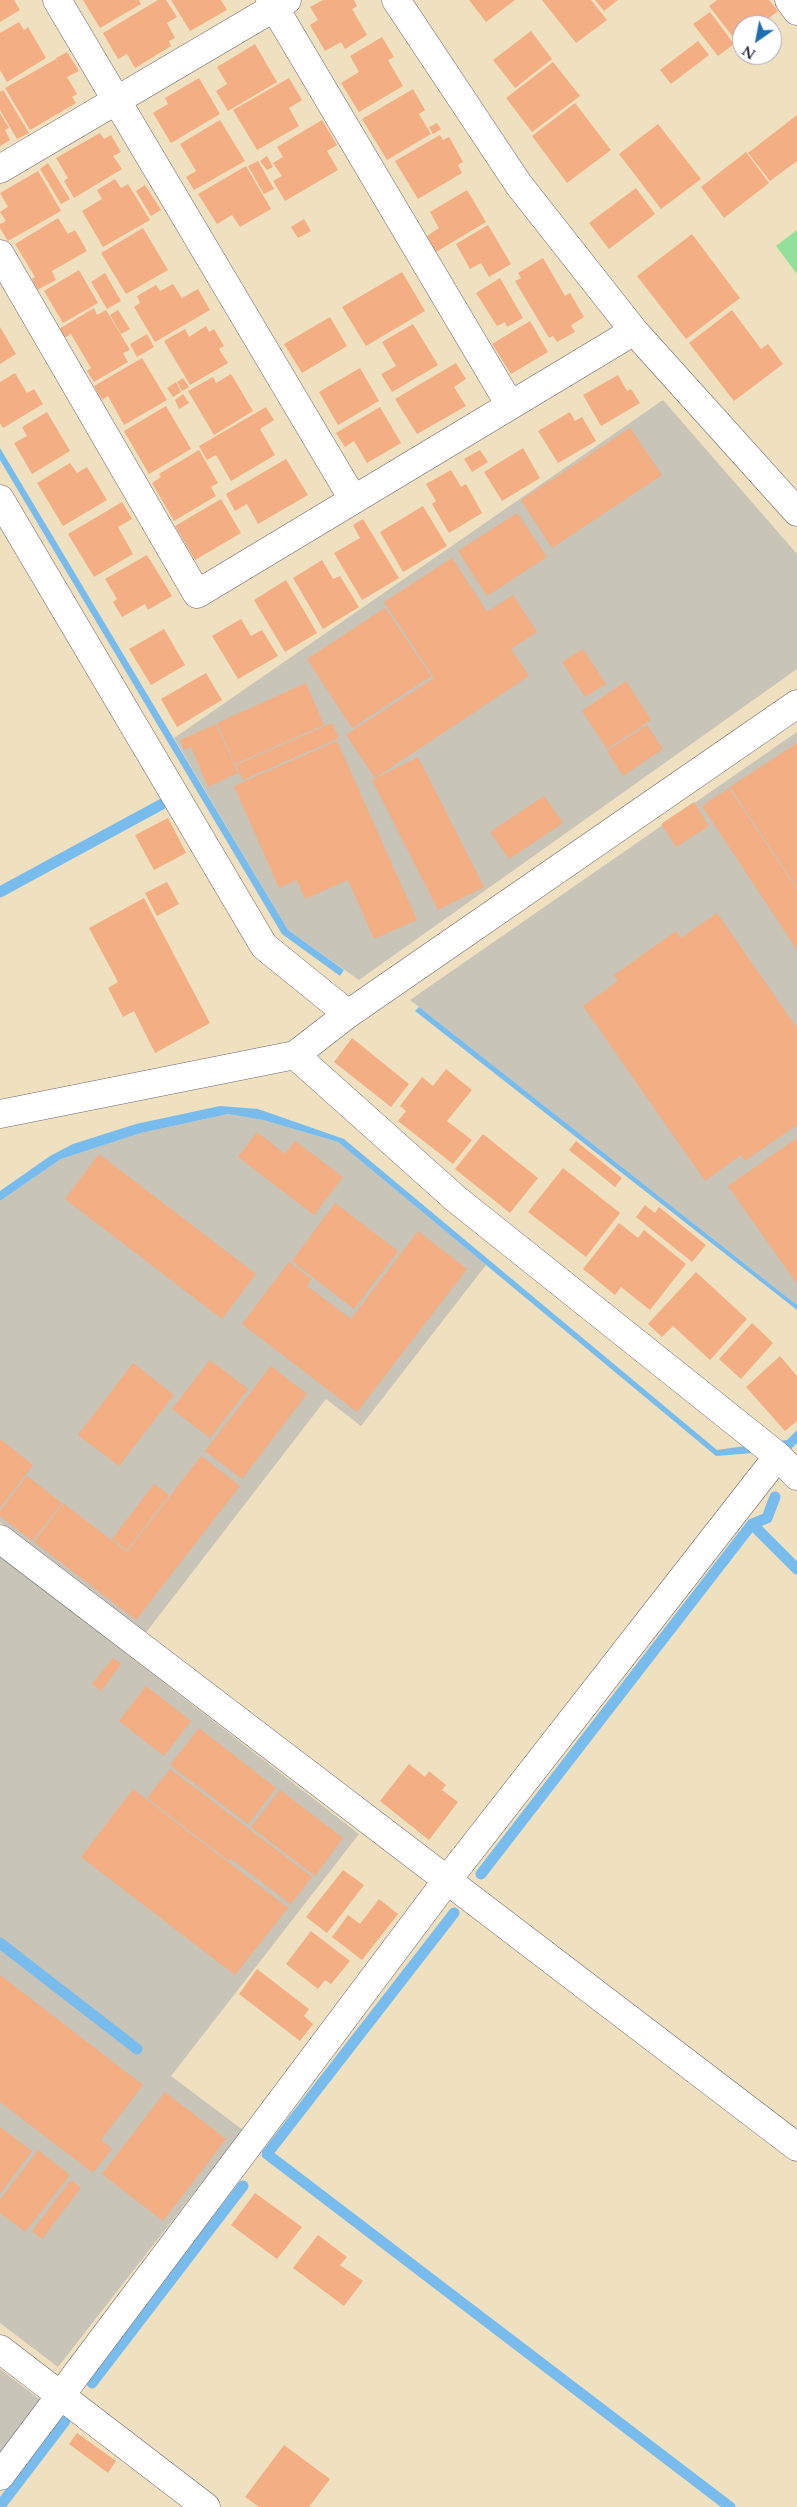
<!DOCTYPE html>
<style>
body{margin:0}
#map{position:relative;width:797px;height:2507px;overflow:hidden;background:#efe0c0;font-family:Cardo,serif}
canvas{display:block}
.north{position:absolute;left:732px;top:15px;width:50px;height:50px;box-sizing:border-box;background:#fff;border:1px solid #a7a7b1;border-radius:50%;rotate:213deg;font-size:14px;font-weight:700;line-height:20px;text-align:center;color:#22223b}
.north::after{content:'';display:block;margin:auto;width:18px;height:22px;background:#1f6fb2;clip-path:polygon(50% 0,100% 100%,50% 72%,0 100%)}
</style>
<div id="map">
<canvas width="797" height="2507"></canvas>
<div class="north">N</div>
</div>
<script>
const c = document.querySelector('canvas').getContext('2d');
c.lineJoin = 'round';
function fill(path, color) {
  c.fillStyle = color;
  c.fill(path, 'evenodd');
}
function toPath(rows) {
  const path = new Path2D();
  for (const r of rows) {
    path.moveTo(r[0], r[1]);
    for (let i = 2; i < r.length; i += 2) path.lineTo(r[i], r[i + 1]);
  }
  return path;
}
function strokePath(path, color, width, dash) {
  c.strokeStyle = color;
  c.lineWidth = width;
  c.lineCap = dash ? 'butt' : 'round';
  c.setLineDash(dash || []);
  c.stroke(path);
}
fill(toPath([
 [663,400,797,554,797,669,359,980,288,930,174,738],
 [797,732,797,1305,410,1000],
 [228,1114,263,1120,338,1142,486,1265,361,1426,326,1399,144,1635,0,1522,0,1201,61,1159,141,1133],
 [0,1556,359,1834,171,2076,243,2130,58,2367,0,2323],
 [0,2369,43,2402,0,2459]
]), '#c8c4b8');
fill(toPath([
 [797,230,797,274,776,246]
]), '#93df9c');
fill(toPath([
 [0,448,288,930,344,970,340,976,282,934,0,460],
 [419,1007,797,1305,797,1310,415,1011],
 [220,1106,258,1109,344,1139,717,1450,787,1440,797,1430,797,1443,790,1450,716,1456,338,1142,263,1120,228,1114,141,1133,61,1159,0,1201,0,1191,50,1156,73,1144,136,1124]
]), '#78bcee');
strokePath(toPath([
 [0,892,164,803],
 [752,1524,797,1569],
 [481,1874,752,1524,767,1518,775,1497],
 [454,1913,267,2154,730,2507],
 [0,1943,137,2049],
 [92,2383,243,2186],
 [0,2506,65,2421]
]), '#78bcee', 11);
fill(toPath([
 [0,0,14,0,20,10,0,22],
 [83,0,139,0,141,4,100,28],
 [158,0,166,0,177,17,167,23,175,38,169,41,171,46,135,68,127,54,118,59,103,33],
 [171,0,221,0,227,10,190,31],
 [323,0,354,0,357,6,352,9,367,35,345,49,341,42,325,51,310,25,318,20,310,7],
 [469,0,515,0,486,22],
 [542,0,591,0,607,20,576,43],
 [595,0,618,0,604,11],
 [717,0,769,0,778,11,760,25,742,25,742,38,737,42,709,6],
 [710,12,734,44,718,56,693,24],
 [19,22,24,30,28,27,46,58,7,82,0,70,0,33],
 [531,31,552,59,515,88,493,60],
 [382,37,394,57,388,60,403,86,359,112,341,83,359,72,350,56],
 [698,41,709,55,671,84,660,70],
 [255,44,277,82,228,111,216,91,227,84,217,67],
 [67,52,79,71,67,77,77,94,72,97,76,103,30,130,5,88,56,59,60,66,56,58],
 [553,62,580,96,532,132,506,98],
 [199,78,220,114,171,143,153,113,168,104,165,98],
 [289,78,302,100,289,108,299,126,257,150,233,110],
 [413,89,425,110,419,114,431,134,387,160,362,119],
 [3,90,29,133,17,139,0,110,0,92],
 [575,103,611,150,567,183,532,136],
 [0,113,9,128,5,130,10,140,0,146],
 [797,115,797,161,770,181,748,153],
 [220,120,245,161,194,190,186,177,196,171,180,144],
 [322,120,337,145,327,151,338,170,285,201,273,181,282,176,273,163,283,157,277,147],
 [437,123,441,129,433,134,429,127],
 [658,124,701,179,661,209,619,154],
 [100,133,104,139,111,135,121,152,113,156,122,169,74,198,64,181,68,178,56,158],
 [440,135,443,140,449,137,463,162,458,165,462,173,418,199,395,161],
 [746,152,769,183,724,218,701,187],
 [267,156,273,167,267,170,260,161],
 [258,161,274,189,264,194,248,166],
 [48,163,70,199,61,204,40,169],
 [246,166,271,209,240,227,232,215,217,224,198,194],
 [38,171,61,211,8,241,0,228,0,224,6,221,0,212,8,207,0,193],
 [115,179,121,188,128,184,150,220,103,247,82,211,102,199,97,190],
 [145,185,161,210,151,216,136,191],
 [636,188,655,214,609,249,589,223],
 [467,190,486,222,436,252,427,236,439,228,430,212],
 [58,218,68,234,75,230,87,251,52,271,56,280,37,290,32,279,35,277,15,244],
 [304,219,311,231,298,238,291,227],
 [488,225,511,264,489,277,481,263,470,269,456,244],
 [143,228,168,270,126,294,101,253],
 [692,234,740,298,686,339,637,276],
 [543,258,565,296,570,293,584,317,571,325,575,332,557,342,553,336,549,338,515,281,521,278,518,273],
 [79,270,98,303,63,323,44,291],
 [402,272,425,311,366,346,342,307],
 [105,273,121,301,107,309,91,282],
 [500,278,523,318,507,327,505,322,497,326,476,293],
 [173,284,182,298,198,289,210,310,155,342,134,307,140,303,137,296,156,285,160,291],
 [94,308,97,315,106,310,130,350,123,353,128,362,94,382,87,371,91,368,71,334,64,338,59,329],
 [118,310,130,329,121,334,110,315],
 [732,310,761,349,768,344,783,364,734,401,689,343],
 [330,317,347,346,302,373,284,344],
 [530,321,548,352,511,374,492,344],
 [413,324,438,365,392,392,381,374,396,366,382,342],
 [206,326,209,332,214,329,224,346,219,349,228,363,190,385,164,341,185,329,189,337],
 [0,327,16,354,0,364],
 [147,334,154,347,137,357,130,344],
 [142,358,167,400,124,425,108,396,102,400,94,386],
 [456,363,466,379,454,387,466,406,417,434,395,399],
 [360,368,379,401,338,425,319,392],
 [15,373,27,393,34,389,43,404,3,428,0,423,0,382],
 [231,374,253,411,214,435,188,391,213,377,216,383],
 [618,375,627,391,631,389,640,403,601,426,583,395],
 [183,378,189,387,182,391,177,382],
 [176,382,181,392,173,397,167,388],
 [183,394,189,403,179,409,175,400],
 [166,406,191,449,149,474,124,431],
 [266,407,274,420,260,429,275,455,231,481,216,455,207,460,199,446],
 [380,407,401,443,367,463,354,441,345,447,336,433],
 [47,412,70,451,32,474,14,443,27,436,22,427],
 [570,412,575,421,582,417,596,441,558,463,538,431],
 [630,428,662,475,552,548,521,500],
 [523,448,540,478,502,501,484,472],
 [199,450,218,483,211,487,216,496,174,521,152,483,161,477,159,474],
 [480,450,488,462,472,472,464,459],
 [286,459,308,495,258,524,247,504,235,511,226,494],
 [70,463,77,473,87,467,107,500,63,526,37,483],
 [451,470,461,487,466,484,482,513,449,533,432,504,436,501,426,484],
 [221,499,241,533,195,560,175,526],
 [122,502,132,519,118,527,133,554,94,577,68,534],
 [423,506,447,546,403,572,380,532],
 [517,513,547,557,487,596,458,551],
 [363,519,399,578,362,600,334,553,360,538,353,525],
 [147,555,172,596,148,610,145,604,122,617,113,602,117,599,105,579],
 [452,558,487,612,513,595,537,632,511,649,529,676,375,778,346,735,434,678,384,602],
 [322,560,333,579,340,576,359,607,323,629,293,578],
 [286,580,317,633,285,652,254,600],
 [385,608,431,676,352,728,307,659],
 [241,619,251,636,262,630,278,656,238,679,212,636],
 [164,629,185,665,151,685,129,649],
 [583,649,606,684,585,697,562,662],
 [206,673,222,700,177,727,161,699],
 [626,681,651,720,607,749,582,711],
 [306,683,324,725,235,764,217,723],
 [332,723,339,738,243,780,236,765],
 [216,724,238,773,208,787,191,747,184,750,180,740],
 [647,725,663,749,623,776,607,751],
 [337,741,417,920,374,939,348,880,305,899,297,880,279,888,234,786],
 [797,743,797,888,730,787],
 [418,757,484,887,438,910,372,780],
 [729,788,797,890,797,950,702,806],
 [544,796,563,823,509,859,490,832],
 [694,802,709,826,676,847,661,824],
 [168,818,186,853,154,870,135,835],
 [167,882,179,904,157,916,145,893],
 [144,898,210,1023,155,1053,134,1011,123,1017,108,988,118,982,89,928],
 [717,913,797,1028,797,1125,745,1161,741,1155,705,1181,583,1006,618,981,614,975,676,931,681,938],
 [352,1038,409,1084,391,1107,334,1062],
 [446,1069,472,1090,447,1121,472,1140,453,1164,398,1121,406,1111,400,1106,422,1077,433,1086],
 [257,1132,285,1154,295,1141,343,1177,314,1215,238,1157],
 [483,1134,538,1178,510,1213,455,1169],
 [797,1138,797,1284,728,1186],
 [576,1141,622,1178,615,1187,569,1150],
 [99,1154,256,1274,222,1319,65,1199],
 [563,1168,620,1213,586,1257,528,1212],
 [335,1203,398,1251,354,1309,292,1261],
 [645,1205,655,1213,659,1207,706,1245,692,1262,636,1217],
 [619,1223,638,1238,644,1230,686,1264,650,1310,621,1287,615,1295,583,1269],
 [418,1231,467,1269,357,1412,242,1324,289,1262,311,1279,307,1286,351,1319],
 [696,1272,747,1319,710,1360,673,1326,662,1337,648,1324],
 [752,1323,773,1343,741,1379,719,1359],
 [780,1356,797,1376,797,1421,785,1431,746,1387],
 [210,1360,248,1389,210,1438,172,1409],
 [133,1363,174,1395,119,1466,78,1435],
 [271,1366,307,1394,242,1479,205,1451],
 [0,1439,33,1465,0,1508],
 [201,1456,240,1486,136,1620,34,1542,63,1503,127,1552],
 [27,1476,62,1503,32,1541,0,1516,0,1511],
 [154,1484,169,1495,127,1550,112,1539],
 [113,1658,121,1664,101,1691,92,1684],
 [146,1686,191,1721,164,1756,119,1721],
 [199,1728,276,1788,248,1824,170,1765],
 [409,1764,425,1777,429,1771,446,1785,442,1790,458,1802,429,1840,380,1801],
 [170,1769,312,1877,291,1904,231,1859,229,1861,147,1798],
 [133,1789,288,1908,235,1975,81,1857],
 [280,1790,343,1838,315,1876,251,1827],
 [343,1870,364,1885,327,1933,306,1917],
 [379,1899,398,1914,362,1960,332,1937,348,1915,360,1924],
 [311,1931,350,1961,331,1984,325,1980,318,1989,286,1964],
 [257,1969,309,2009,304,2016,313,2024,300,2041,239,1994],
 [0,1975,143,2085,101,2140,112,2149,93,2173,0,2102],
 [165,2092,226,2139,163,2221,102,2174],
 [0,2127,32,2151,0,2194],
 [38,2150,70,2175,25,2232,0,2213,0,2200],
 [71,2180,81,2188,42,2239,32,2231],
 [255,2193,302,2227,277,2259,231,2225],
 [318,2235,347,2257,340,2265,363,2281,344,2306,293,2268],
 [77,2433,116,2461,108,2473,69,2444],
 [284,2445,330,2479,309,2507,259,2507,245,2497]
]), '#f3ae83');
const minor = toPath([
 [57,0,353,499],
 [270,0,510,405],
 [396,0,519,185,634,331,797,512],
 [789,0,797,11],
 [0,169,287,0],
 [0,254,197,594,634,331],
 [0,499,264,946,348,1014],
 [295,1055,456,1199,778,1456,797,1476],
 [0,1114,295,1055,348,1014,797,704],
 [0,1539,797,2147],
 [0,2349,206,2507],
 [0,2476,448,1879,778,1456]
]);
strokePath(minor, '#6a646a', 29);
strokePath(minor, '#fff', 28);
</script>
